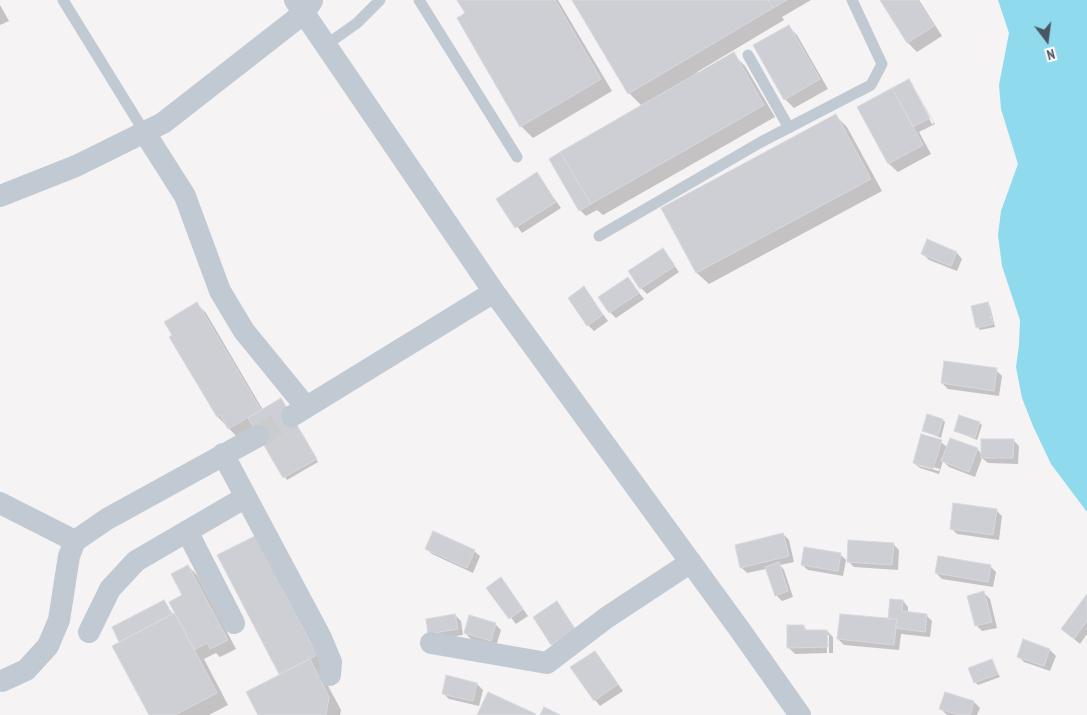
<!DOCTYPE html>
<style>
body{margin:0}
#map{position:relative;width:1087px;height:715px;overflow:hidden;background:#f5f3f3;font-family:"PT Sans Narrow",sans-serif}
canvas{display:block}
.north{position:absolute;left:1022px;top:15px;width:50px;height:50px;-webkit-text-stroke:4px #fff;paint-order:stroke;rotate:165deg;font-size:14px;font-weight:700;line-height:20px;text-align:center;color:#4a5661}
.north::after{content:'';display:block;margin:auto;width:18px;height:22px;background:#4a5661;clip-path:polygon(50% 0,100% 100%,50% 72%,0 100%)}
</style>
<div id="map">
<canvas width="1087" height="715"></canvas>
<div class="north">N</div>
</div>
<script>
const c = document.querySelector('canvas').getContext('2d');
c.lineJoin = 'round';
function fill(path, color) {
  c.fillStyle = color;
  c.fill(path, 'evenodd');
}
function toPath(rows) {
  const path = new Path2D();
  for (const r of rows) {
    path.moveTo(r[0], r[1]);
    for (let i = 2; i < r.length; i += 2) path.lineTo(r[i], r[i + 1]);
  }
  return path;
}
function strokePath(path, color, width, dash) {
  c.strokeStyle = color;
  c.lineWidth = width;
  c.lineCap = dash ? 'butt' : 'round';
  c.setLineDash(dash || []);
  c.stroke(path);
}
fill(toPath([
 [998,0,1087,0,1087,512,1051,464,1033,426,1022,398,1016,367,1019,345,1020,320,1002,266,998,235,1001,211,1018,164,1001,109,999,85,1009,33]
]), '#90daee');
fill(toPath([
 [459,0,558,0,612,91,533,138,521,126],
 [574,0,811,0,782,17,784,20,697,72,698,74,733,54,745,66,775,117,603,215,597,210,586,216,580,210,550,160,642,106,629,93],
 [881,0,919,0,942,36,917,52,908,43],
 [0,5,9,21,0,25],
 [788,26,797,35,828,89,794,108,785,99],
 [908,81,914,86,911,86,932,124,934,123,914,86,935,124,919,132,931,154,898,172,889,164],
 [835,115,847,127,882,191,709,284,697,273,663,209],
 [537,174,561,208,522,233,498,199],
 [663,250,679,272,647,294,641,288],
 [957,253,962,259,957,271,929,260,923,254],
 [628,279,644,299,616,318,610,312],
 [584,288,608,321,594,331,588,325],
 [987,303,990,306,995,327,980,330,978,327],
 [197,304,206,313,263,410,283,402,318,462,287,480,255,428,238,438,218,417],
 [996,370,1002,376,999,396,948,389,942,383],
 [943,420,945,422,941,438,924,431],
 [979,423,982,425,977,440,955,431],
 [1013,440,1019,446,1018,464,988,463,982,458,975,477,949,467,943,461,939,474,920,468,914,463,941,442,948,448,977,449,982,454],
 [919,463,940,469,939,471,919,466],
 [996,510,1002,516,999,540,957,534,951,528],
 [783,534,789,540,794,562,780,565,784,570,793,597,782,601,776,595,766,569,747,573,741,567],
 [255,537,328,667,320,671,341,710,340,715,259,715,281,675,219,555],
 [893,544,899,550,898,570,854,567,848,561],
 [426,548,474,551,480,556,473,573,432,554],
 [840,554,846,560,843,576,808,570,802,565],
 [188,566,197,575,236,649,220,657,216,653,204,659,228,705,209,715,150,715,120,641,164,602,174,615,176,614,184,595],
 [990,566,996,572,993,587,942,579,936,573],
 [506,585,528,616,516,624,488,588],
 [984,593,990,599,997,628,982,631,976,625],
 [1087,596,1087,634,1080,644,1062,629],
 [903,601,908,607,908,613,926,615,932,621,930,637,901,634,899,650,844,645,838,639,889,620],
 [557,603,580,635,558,650,552,644],
 [455,615,461,621,463,635,435,639,427,620],
 [495,624,501,630,496,646,471,639,465,633],
 [803,626,809,632,827,631,833,637,833,653,829,653,829,635,826,635,827,653,795,654,789,648],
 [1024,641,1050,650,1056,656,1050,671,1024,662,1018,656],
 [595,652,623,691,600,706,595,700],
 [992,661,1000,677,978,685,975,682],
 [447,677,477,684,483,690,479,706,449,699,443,693],
 [945,693,974,702,980,708,977,715,947,715,941,709]
]), '#0003');
const building = toPath([
 [457,0,555,0,601,79,520,127,457,18,465,13,457,0],
 [572,0,768,0,773,8,628,94,572,0],
 [768,0,787,0,773,8,768,0],
 [880,0,917,0,934,26,907,43,880,0],
 [789,25,820,79,784,100,753,45,789,25],
 [734,52,764,105,591,204,560,152,734,52],
 [909,79,930,118,913,127,892,88,909,79],
 [892,88,923,145,888,164,857,107,892,88],
 [836,114,871,179,696,273,661,208,836,114],
 [560,152,591,204,579,211,549,159,560,152],
 [537,172,556,202,515,228,496,199,537,172],
 [927,239,957,252,951,266,921,254,927,239],
 [663,248,675,266,640,289,628,271,663,248],
 [628,277,639,293,609,313,598,297,628,277],
 [584,286,603,315,587,326,568,298,584,286],
 [197,302,261,410,228,429,220,415,217,417,169,337,172,335,164,322,197,302],
 [988,302,993,324,976,328,971,306,988,302],
 [944,361,997,368,994,391,941,383,944,361],
 [281,398,317,459,283,478,248,418,281,398],
 [927,414,943,419,938,436,922,431,927,414],
 [959,415,980,422,975,438,954,431,959,415],
 [921,434,942,440,933,469,913,463,921,434],
 [950,438,978,448,969,472,941,461,950,438],
 [981,439,1014,439,1013,458,981,458,981,439],
 [953,503,997,509,993,535,950,529,953,503],
 [433,531,475,550,467,568,425,549,433,531],
 [783,533,789,556,740,568,735,545,783,533],
 [255,536,317,655,279,674,217,555,255,536],
 [848,540,894,543,892,565,847,562,848,540],
 [804,547,841,553,838,571,801,565,804,547],
 [938,556,991,565,988,582,935,573,938,556],
 [779,562,788,591,775,596,765,567,779,562],
 [188,565,228,640,210,649,207,643,194,650,169,602,182,595,171,574,188,565],
 [501,577,523,609,509,619,486,588,501,577],
 [984,591,992,622,975,626,967,596,984,591],
 [1087,594,1087,621,1074,639,1061,629,1087,594],
 [890,599,903,600,902,611,927,614,925,632,895,628,897,619,888,619,890,599],
 [164,600,172,614,119,642,112,627,164,600],
 [557,601,575,629,551,645,533,617,557,601],
 [175,613,217,693,175,715,149,715,112,646,175,613],
 [455,614,458,629,428,634,426,619,455,614],
 [840,614,897,619,894,645,837,639,840,614],
 [469,615,496,623,491,641,464,633,469,615],
 [787,625,804,625,804,630,827,630,828,647,787,648,787,625],
 [1023,639,1050,649,1044,666,1017,657,1023,639],
 [595,651,618,684,594,701,570,667,595,651],
 [310,659,329,697,326,715,258,715,246,692,310,659],
 [992,659,998,674,974,683,968,668,992,659],
 [446,675,477,683,473,701,442,694,446,675],
 [488,692,536,714,535,715,477,715,488,692],
 [945,692,974,701,970,715,959,715,939,709,945,692],
 [544,707,560,715,540,715,544,707]
]);
fill(building, '#cdcfd5');
strokePath(building, '#d7d9de', 1);
strokePath(toPath([
 [258,436,292,416]
]), '#caccce', 22, [22, 11]);
strokePath(toPath([
 [63,0,145,133],
 [419,0,517,157],
 [326,45,357,23,380,0],
 [748,55,789,128],
 [599,236,761,142,871,85,882,64,852,0]
]), '#c1cad2', 11);
strokePath(toPath([
 [295,0,494,292,740,630,800,715],
 [145,133,185,196,220,291,244,331,306,407],
 [0,196,76,166,163,123,304,13,312,1],
 [292,416,494,292],
 [223,454,321,638,331,662,330,675],
 [0,503,75,541],
 [187,531,234,623],
 [89,632,110,589,136,561,246,497],
 [431,643,547,663,606,618,691,562],
 [2,681,26,670,48,646,59,620,69,556,75,541,107,519,258,436]
]), '#c1cad2', 22);
</script>
